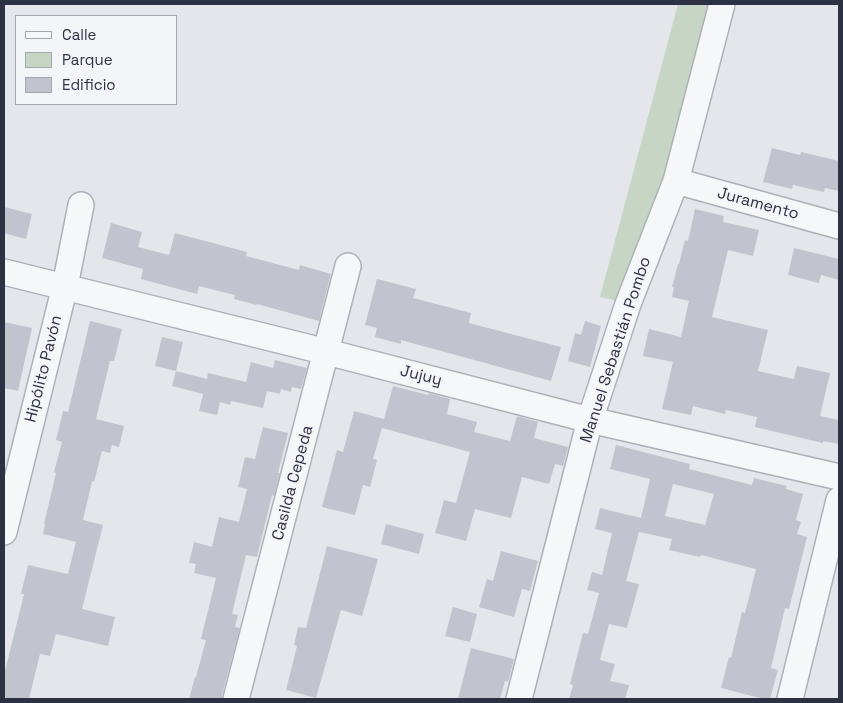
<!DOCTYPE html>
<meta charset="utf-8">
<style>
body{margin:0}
#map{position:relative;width:843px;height:703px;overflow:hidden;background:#e4e6eb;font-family:"Space Grotesk",sans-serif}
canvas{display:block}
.frame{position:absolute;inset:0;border:5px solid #2c3143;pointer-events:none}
.legend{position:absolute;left:15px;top:15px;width:162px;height:90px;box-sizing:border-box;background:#f3f5f8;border:1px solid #a3a7b0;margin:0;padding:6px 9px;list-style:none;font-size:15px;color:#2c3143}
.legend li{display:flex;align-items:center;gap:10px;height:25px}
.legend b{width:25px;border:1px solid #a3a7b0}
</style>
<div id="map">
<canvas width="843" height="703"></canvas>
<div class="frame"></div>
<ul class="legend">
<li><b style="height:6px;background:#f6f7f9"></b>Calle</li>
<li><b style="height:14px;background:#c7d5c5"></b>Parque</li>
<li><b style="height:14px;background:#c1c4ce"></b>Edificio</li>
</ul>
</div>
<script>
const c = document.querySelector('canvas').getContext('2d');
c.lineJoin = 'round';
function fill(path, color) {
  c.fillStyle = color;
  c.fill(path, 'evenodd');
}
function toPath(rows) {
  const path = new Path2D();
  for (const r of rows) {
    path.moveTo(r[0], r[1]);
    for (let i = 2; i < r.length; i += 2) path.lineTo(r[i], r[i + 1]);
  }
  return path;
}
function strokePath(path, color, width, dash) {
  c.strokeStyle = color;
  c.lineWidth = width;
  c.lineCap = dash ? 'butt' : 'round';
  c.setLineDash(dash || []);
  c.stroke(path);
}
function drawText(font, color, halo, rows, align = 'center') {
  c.font = font + ' "Space Grotesk",sans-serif';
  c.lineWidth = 4.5;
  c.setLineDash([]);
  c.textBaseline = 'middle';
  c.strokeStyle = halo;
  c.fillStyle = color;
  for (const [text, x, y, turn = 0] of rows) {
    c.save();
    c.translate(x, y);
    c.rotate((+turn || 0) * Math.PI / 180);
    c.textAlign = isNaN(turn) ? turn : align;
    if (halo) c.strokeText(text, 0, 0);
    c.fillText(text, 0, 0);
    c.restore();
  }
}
fill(toPath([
 [678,4,713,4,663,183,618,301,600,297]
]), '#c7d5c5');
fill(toPath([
 [772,148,800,155,801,152,839,161,839,191,825,188,824,192,793,185,792,189,763,182],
 [4,207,32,214,26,239,4,233],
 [695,209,724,216,723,222,759,230,753,256,728,250,712,317,768,330,758,371,794,379,797,366,830,373,820,416,839,420,839,444,823,441,823,443,755,427,757,417,726,410,725,414,693,406,691,415,662,409,673,362,643,356,649,329,681,337,689,301,672,297,674,287,672,287,678,264,679,264,685,240,688,241],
 [111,223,142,232,138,247,169,255,175,233,247,252,246,256,299,270,300,265,331,274,319,321,257,304,257,305,234,299,235,295,199,286,197,294,141,279,143,269,102,258],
 [794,248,839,259,839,280,821,275,819,283,788,275],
 [377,279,416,289,413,298,471,313,469,323,561,347,551,381,401,340,401,344,375,337,377,328,365,325],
 [90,321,122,329,114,361,110,361,96,419,124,426,119,447,112,445,110,453,102,451,94,482,92,481,83,520,103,525,82,609,115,617,108,646,56,634,50,656,40,654,29,699,11,699,4,697,4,675,24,594,21,594,28,565,68,574,76,542,43,534,45,524,44,524,56,473,54,472,62,442,56,440,63,411,68,412],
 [585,321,601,326,590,367,568,361,575,333,581,335],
 [4,322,32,328,18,391,4,388],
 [162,337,183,342,176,371,155,366],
 [275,360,307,368,301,389,292,387,291,392,281,389,280,394,267,391,263,408,231,401,230,405,220,402,217,415,199,411,203,394,172,386,176,371,207,379,208,373,246,382,251,362,273,368],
 [393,386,428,395,429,393,450,399,447,414,477,422,474,432,510,441,517,416,538,422,534,438,568,447,563,466,555,464,549,484,522,477,511,518,475,509,466,541,435,533,444,500,456,503,470,452,382,428,373,459,377,460,370,487,363,485,355,515,322,507,337,450,343,452,354,411,384,419],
 [263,427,288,433,278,473,280,473,274,496,272,495,257,557,246,555,239,584,232,614,238,615,235,627,240,628,222,695,222,699,189,699,195,677,196,677,206,640,201,639,216,578,194,573,196,564,189,563,194,542,212,547,219,517,239,522,247,489,238,487,245,457,255,459],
 [616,445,690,464,689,469,752,485,754,478,787,486,786,489,803,494,796,520,801,522,797,534,807,537,789,609,785,608,771,668,778,670,770,699,764,699,721,688,729,657,731,658,742,612,745,613,756,569,701,555,700,557,669,550,672,539,639,532,626,581,639,584,627,628,609,624,600,660,615,664,610,681,629,685,625,699,569,699,573,685,570,684,583,633,588,634,599,593,587,590,592,572,602,575,612,533,595,529,600,508,641,518,650,479,610,469],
 [673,484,714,494,705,525,665,516],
 [386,524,424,534,419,554,381,544],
 [327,546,378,559,362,616,341,610,316,698,286,690,297,646,294,645,298,627,306,628],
 [501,551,538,561,530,591,522,589,514,617,479,607,487,579,493,581],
 [453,607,477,614,470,642,445,636],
 [471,648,514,659,508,682,505,681,500,699,458,699]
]), '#c1c4ce');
const minor = toPath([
 [676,181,839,226],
 [4,272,327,352,590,420,839,477],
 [4,532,65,286,81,205],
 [236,699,348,266],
 [519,699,590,420,628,304,676,181,722,4],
 [790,699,839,500]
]);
strokePath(minor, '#adb0b9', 28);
strokePath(minor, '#f6f7f9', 25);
drawText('16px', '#2c3143', '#f3f5f8', [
 ["Juramento",758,204,15],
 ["Manuel Sebastián Pombo",616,350,-72],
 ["Hipólito Pavón",44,369,-76],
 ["Jujuy",421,376,14],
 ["Casilda Cepeda",293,483,-75]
]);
</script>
